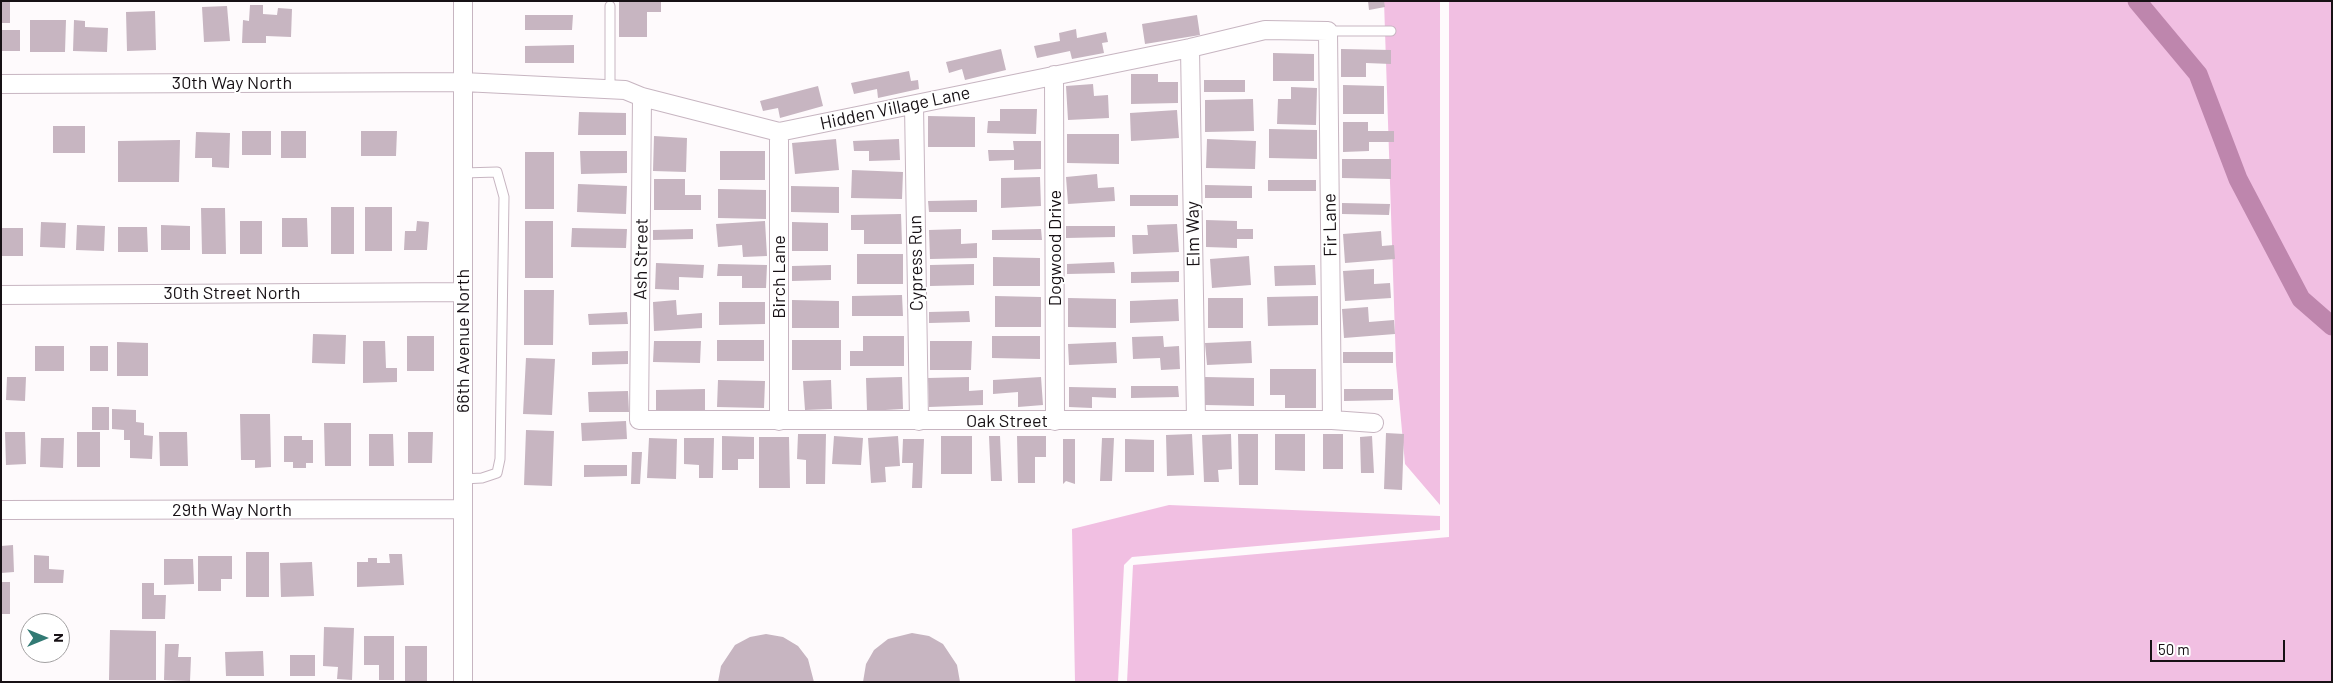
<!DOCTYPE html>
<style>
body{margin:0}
#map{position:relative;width:2333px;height:683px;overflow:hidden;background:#fefafc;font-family:Barlow,sans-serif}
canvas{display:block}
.frame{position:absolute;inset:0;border:2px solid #171115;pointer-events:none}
.north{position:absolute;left:20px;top:613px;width:50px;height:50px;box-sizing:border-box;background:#fff;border:1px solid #a2a0a1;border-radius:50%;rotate:90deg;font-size:14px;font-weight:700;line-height:20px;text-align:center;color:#171115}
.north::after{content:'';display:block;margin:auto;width:18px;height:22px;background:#327a74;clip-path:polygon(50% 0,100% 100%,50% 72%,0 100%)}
.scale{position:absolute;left:2150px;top:640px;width:135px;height:22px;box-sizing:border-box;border:2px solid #171115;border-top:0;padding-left:6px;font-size:15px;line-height:18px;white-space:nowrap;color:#171115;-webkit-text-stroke:4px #fff;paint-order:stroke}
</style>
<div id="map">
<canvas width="2333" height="683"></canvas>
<div class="frame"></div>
<div class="north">N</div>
<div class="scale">50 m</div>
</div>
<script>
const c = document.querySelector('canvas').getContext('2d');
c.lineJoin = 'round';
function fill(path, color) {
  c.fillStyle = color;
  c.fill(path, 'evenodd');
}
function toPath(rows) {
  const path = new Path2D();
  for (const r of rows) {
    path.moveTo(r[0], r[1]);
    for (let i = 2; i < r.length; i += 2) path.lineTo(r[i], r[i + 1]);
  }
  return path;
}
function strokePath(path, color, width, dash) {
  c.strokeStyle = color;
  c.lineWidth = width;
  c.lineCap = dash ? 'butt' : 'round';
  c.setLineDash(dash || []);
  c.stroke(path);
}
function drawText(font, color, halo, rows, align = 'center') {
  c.font = font + ' Barlow,sans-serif';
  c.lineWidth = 4;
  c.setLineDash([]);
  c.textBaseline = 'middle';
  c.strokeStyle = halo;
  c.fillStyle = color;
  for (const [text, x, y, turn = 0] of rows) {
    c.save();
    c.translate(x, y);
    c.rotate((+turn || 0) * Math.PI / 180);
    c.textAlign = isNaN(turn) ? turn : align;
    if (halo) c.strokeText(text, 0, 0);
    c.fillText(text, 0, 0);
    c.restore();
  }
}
fill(toPath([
 [1384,1,1440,1,1440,505,1405,464,1396,365],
 [1449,1,2332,1,2332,682,1127,682,1133,565,1449,537],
 [1169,505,1440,516,1440,530,1132,557,1124,565,1118,682,1075,682,1072,529]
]), '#f1bfe2');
strokePath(toPath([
 [2137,1,2198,74,2238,179,2301,299,2332,326]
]), '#be86ad', 19);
fill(toPath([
 [1,1,10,1,10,23,1,23],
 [619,1,661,1,661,12,647,12,647,37,619,37],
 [1368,1,1384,1,1385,7,1369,10],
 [250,5,263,5,263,14,277,15,278,8,292,9,291,37,266,36,266,43,242,43,243,20,249,21],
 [227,6,230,41,204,42,202,7],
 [155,11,156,50,127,51,126,12],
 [525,15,573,15,572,30,525,30],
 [1197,15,1200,35,1145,44,1142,24],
 [30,20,66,20,65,52,30,52],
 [74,20,85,21,85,27,108,28,107,52,73,51],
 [1076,29,1077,38,1106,32,1108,42,1102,43,1104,53,1072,59,1070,51,1037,58,1034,46,1060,41,1059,33],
 [1,30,20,30,20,51,1,51],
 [574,45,574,63,525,63,525,46],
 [1001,49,1006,70,965,80,962,69,949,73,946,62],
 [1341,49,1391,50,1391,64,1366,63,1366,77,1341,77],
 [1273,53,1314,54,1314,81,1273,81],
 [909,71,911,81,918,80,919,89,878,98,877,89,854,94,851,83],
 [1131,74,1158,74,1158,82,1178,82,1178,103,1131,104],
 [1204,80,1245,80,1245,92,1204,92],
 [1093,84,1094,96,1108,95,1109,118,1068,120,1066,86],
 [1343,85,1384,86,1384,114,1343,114],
 [818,86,823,106,780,118,778,108,763,111,760,101],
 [1291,87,1317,88,1316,125,1277,124,1278,99,1291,99],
 [1253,99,1254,131,1205,132,1205,100],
 [1000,109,1037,109,1036,134,987,133,988,121,1000,121],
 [1177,110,1179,138,1131,141,1130,113],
 [579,112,626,113,626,135,578,135],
 [928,116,975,117,975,147,928,147],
 [1343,122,1368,122,1368,131,1394,131,1394,142,1369,142,1369,151,1343,152],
 [53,126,85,126,85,153,53,153],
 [1269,129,1317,130,1317,159,1269,158],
 [242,131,271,131,271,155,242,155],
 [281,131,306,131,306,158,281,158],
 [361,131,397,131,396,156,361,156],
 [196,132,230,133,229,168,212,167,212,158,195,158],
 [1067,134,1119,134,1119,164,1067,163],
 [654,136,687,138,686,172,653,171],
 [836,139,839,170,795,174,792,143],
 [899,139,900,160,869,161,869,151,854,151,853,141],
 [1207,139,1256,141,1255,169,1206,168],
 [180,140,179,182,118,182,118,141],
 [1013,141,1041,141,1041,169,1014,170,1014,160,989,161,988,150,1014,150],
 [580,151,627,151,627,173,581,174],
 [720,151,765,151,765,180,720,180],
 [525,152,554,152,554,209,525,209],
 [1342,159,1391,159,1391,179,1342,178],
 [852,170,903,172,902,199,851,198],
 [1097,174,1098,188,1114,187,1115,201,1068,204,1066,177],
 [1040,177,1041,206,1001,208,1001,178],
 [654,179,685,179,685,195,701,195,701,210,654,210],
 [1268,180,1316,180,1316,191,1268,191],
 [578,184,627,186,626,214,577,212],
 [1205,185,1252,186,1252,198,1205,198],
 [791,186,839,187,839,213,791,212],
 [718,189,766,190,766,219,718,218],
 [1130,195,1178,195,1178,206,1130,206],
 [977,200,977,212,929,212,928,201],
 [1342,203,1390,204,1389,215,1342,214],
 [331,207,354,207,354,254,331,254],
 [365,207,392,207,392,251,365,251],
 [201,208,225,208,226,254,202,254],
 [901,214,902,244,864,244,864,230,851,230,851,215],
 [282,218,307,218,308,247,282,247],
 [1206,220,1237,221,1237,229,1253,229,1253,239,1237,239,1237,248,1206,247],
 [240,221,262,221,262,254,240,254],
 [417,221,429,222,427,250,404,250,405,231,416,231],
 [525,221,553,221,553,278,525,278],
 [765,221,767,256,743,257,742,245,718,247,716,224],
 [41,222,66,223,65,248,40,247],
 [792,222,828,223,828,251,792,251],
 [1177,224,1179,252,1133,254,1132,235,1148,235,1147,225],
 [77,225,105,226,104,251,76,250],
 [161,225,190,226,190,250,161,250],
 [1066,226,1115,226,1115,237,1066,238],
 [118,227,147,227,148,252,118,252],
 [1,228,23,228,23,256,1,256],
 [572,228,627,229,626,248,571,247],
 [693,229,693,239,653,240,653,230],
 [961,229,961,244,977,243,977,258,930,259,929,230],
 [1041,229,1042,240,992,240,992,230],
 [1381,231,1382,246,1394,245,1395,259,1345,263,1343,234],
 [857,254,903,254,903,284,857,284],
 [1249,256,1251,285,1212,288,1210,259],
 [993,257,1040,258,1040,286,993,286],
 [1114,262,1115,273,1067,274,1067,264],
 [656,263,704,265,703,278,679,277,679,290,655,289],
 [718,264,767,265,766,288,742,288,742,276,717,276],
 [974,264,974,285,930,286,930,265],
 [831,265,831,280,792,281,792,266],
 [1315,265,1316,285,1275,286,1274,266],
 [1374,269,1374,284,1390,283,1391,298,1345,301,1343,271],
 [1179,271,1179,282,1131,283,1131,272],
 [524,290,554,290,553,345,524,345],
 [902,295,903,316,852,316,852,296],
 [995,296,1041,297,1041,327,995,327],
 [1318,296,1318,325,1268,326,1267,297],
 [1068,298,1116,299,1116,328,1068,327],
 [1208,298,1243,298,1243,328,1208,328],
 [1178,299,1179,321,1130,323,1130,301],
 [676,300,677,315,702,313,702,328,654,331,653,302],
 [792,300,839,301,839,328,792,328],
 [719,302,765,302,765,324,719,325],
 [1368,307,1369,322,1394,320,1395,334,1344,338,1342,309],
 [969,311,970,322,929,323,929,312],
 [627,312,628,324,589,325,588,314],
 [313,334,346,335,345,364,312,363],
 [407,336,434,336,434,371,407,371],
 [863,336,904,336,904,366,850,366,850,351,863,351],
 [992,336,1040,336,1040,359,992,358],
 [1163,336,1164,347,1179,346,1180,369,1161,370,1160,358,1133,359,1132,337],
 [717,340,764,340,764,361,717,361],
 [792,340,841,340,841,370,792,370],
 [363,341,385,341,386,368,397,368,397,382,363,383],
 [654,341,701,341,700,363,653,362],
 [930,341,972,341,971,370,930,370],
 [1251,341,1252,363,1207,365,1205,343],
 [117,342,148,343,148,376,117,376],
 [1116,342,1117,363,1069,365,1068,344],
 [35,346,64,346,64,371,35,371],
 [90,346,108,346,108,371,90,371],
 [628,351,628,364,592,365,592,352],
 [1343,352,1393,352,1393,363,1343,363],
 [526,358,555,359,552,415,523,414],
 [1270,369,1316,369,1316,408,1285,408,1285,395,1270,395],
 [7,377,26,377,25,401,6,400],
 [902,377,903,409,867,411,866,378],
 [969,377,969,391,983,390,983,405,929,407,928,378],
 [1041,377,1043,405,1018,407,1018,392,993,394,993,380],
 [1205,377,1254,378,1254,406,1205,405],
 [718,380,765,381,764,408,717,407],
 [831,380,832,409,805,410,803,381],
 [1131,386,1178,386,1179,397,1131,398],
 [1069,387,1116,388,1116,398,1092,397,1092,408,1069,407],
 [705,389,705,411,656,411,656,390],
 [1344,389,1393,389,1393,400,1344,401],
 [628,391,629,412,589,412,588,392],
 [92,407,109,407,109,430,92,430],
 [112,409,136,410,136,422,144,423,144,435,153,436,152,459,130,458,130,440,124,440,124,430,112,429],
 [240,414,270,414,271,467,255,468,255,460,241,460],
 [626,421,627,439,582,441,581,423],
 [324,423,351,423,351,466,325,466],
 [526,430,554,431,552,486,524,485],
 [5,432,25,432,26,464,6,465],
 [77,432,100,432,100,467,77,467],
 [159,432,187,432,188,466,160,466],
 [408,432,433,432,432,463,408,463],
 [1386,433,1404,434,1402,490,1384,489],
 [369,434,393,434,394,466,369,466],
 [798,434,826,434,825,484,806,484,806,460,797,459],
 [1192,434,1194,475,1167,476,1166,435],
 [1231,434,1232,469,1218,470,1219,482,1204,482,1202,435],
 [1238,434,1258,434,1258,485,1239,485],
 [1275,434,1305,434,1305,471,1275,470],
 [1323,434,1343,434,1343,469,1323,469],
 [284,436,302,436,302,440,313,440,313,463,306,463,306,468,293,468,293,462,284,462],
 [722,436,754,437,754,459,738,459,738,470,722,470],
 [834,436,863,438,861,465,832,464],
 [898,436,900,466,885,467,886,482,871,483,868,438],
 [941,436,972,436,972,474,941,474],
 [989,436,1000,436,1002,481,991,481],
 [1017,436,1046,436,1046,457,1035,457,1035,483,1018,483],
 [1372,436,1374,473,1361,473,1360,437],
 [759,437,789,437,790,488,759,488],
 [41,438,64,438,63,468,40,467],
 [649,438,677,439,676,479,647,478],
 [684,438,714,438,713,478,699,478,699,465,684,464],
 [1102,438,1114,438,1112,481,1100,481],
 [903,439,924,439,922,488,912,488,913,463,902,463],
 [1063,439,1075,439,1075,484,1066,481,1063,484],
 [1125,439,1154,440,1154,472,1125,472],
 [632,452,642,452,640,484,631,484],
 [584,465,627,465,627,476,584,477],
 [13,545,14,572,1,573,1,546],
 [246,552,269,552,269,597,246,597],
 [389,554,402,554,404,585,357,587,357,562,368,562,368,558,377,558,377,563,390,563],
 [34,555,49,556,49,569,64,570,63,583,34,583],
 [198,556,232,556,232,579,221,579,221,591,198,591],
 [164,559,193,559,194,584,164,585],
 [312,562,314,596,281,597,280,563],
 [1,582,10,582,10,614,1,614],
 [142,583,154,583,154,595,166,595,165,619,142,619],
 [324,627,354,628,352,680,337,679,338,667,323,666],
 [110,630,156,631,156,680,109,680],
 [912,633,929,636,943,644,957,665,960,682,863,682,866,664,874,650,888,639],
 [766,634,783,637,798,646,808,659,814,682,718,682,721,666,735,645,750,637],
 [364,636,394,636,394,680,379,680,379,665,364,665],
 [165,644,179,644,178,657,191,657,190,681,164,680],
 [405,646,427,646,427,681,405,681],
 [263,651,264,676,226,676,225,652],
 [290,655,315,655,315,676,290,676]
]), '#c7b5c1');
const service = toPath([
 [1328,31,1391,31],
 [610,89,610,6],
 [463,479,482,478,497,473,500,459,504,197,497,172,463,173]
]);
const minor = toPath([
 [1190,48,1196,420],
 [1054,75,1055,421],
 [1,84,463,82,625,90,642,97,779,132,1190,48,1265,30,1328,31,1332,420],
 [642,97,639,420,1332,420,1374,423],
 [914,105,919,421],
 [779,132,779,421],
 [1,295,463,292],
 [1,510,463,509],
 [463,682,463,1]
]);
strokePath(service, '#c7b5c1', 11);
strokePath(minor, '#c7b5c1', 20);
strokePath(service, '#fff', 9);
strokePath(minor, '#fff', 18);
drawText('18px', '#171115', '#fff', [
 ["30th Way North",232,83],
 ["Hidden Village Lane",895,108,-12],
 ["Fir Lane",1330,225,-91],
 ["Elm Way",1193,234,-91],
 ["Dogwood Drive",1055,248,-90],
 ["Ash Street",641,259,-89],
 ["Cypress Run",916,263,-91],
 ["Birch Lane",779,277,-90],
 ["30th Street North",232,293],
 ["66th Avenue North",463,341,-90],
 ["Oak Street",1007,421],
 ["29th Way North",232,510]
]);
</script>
